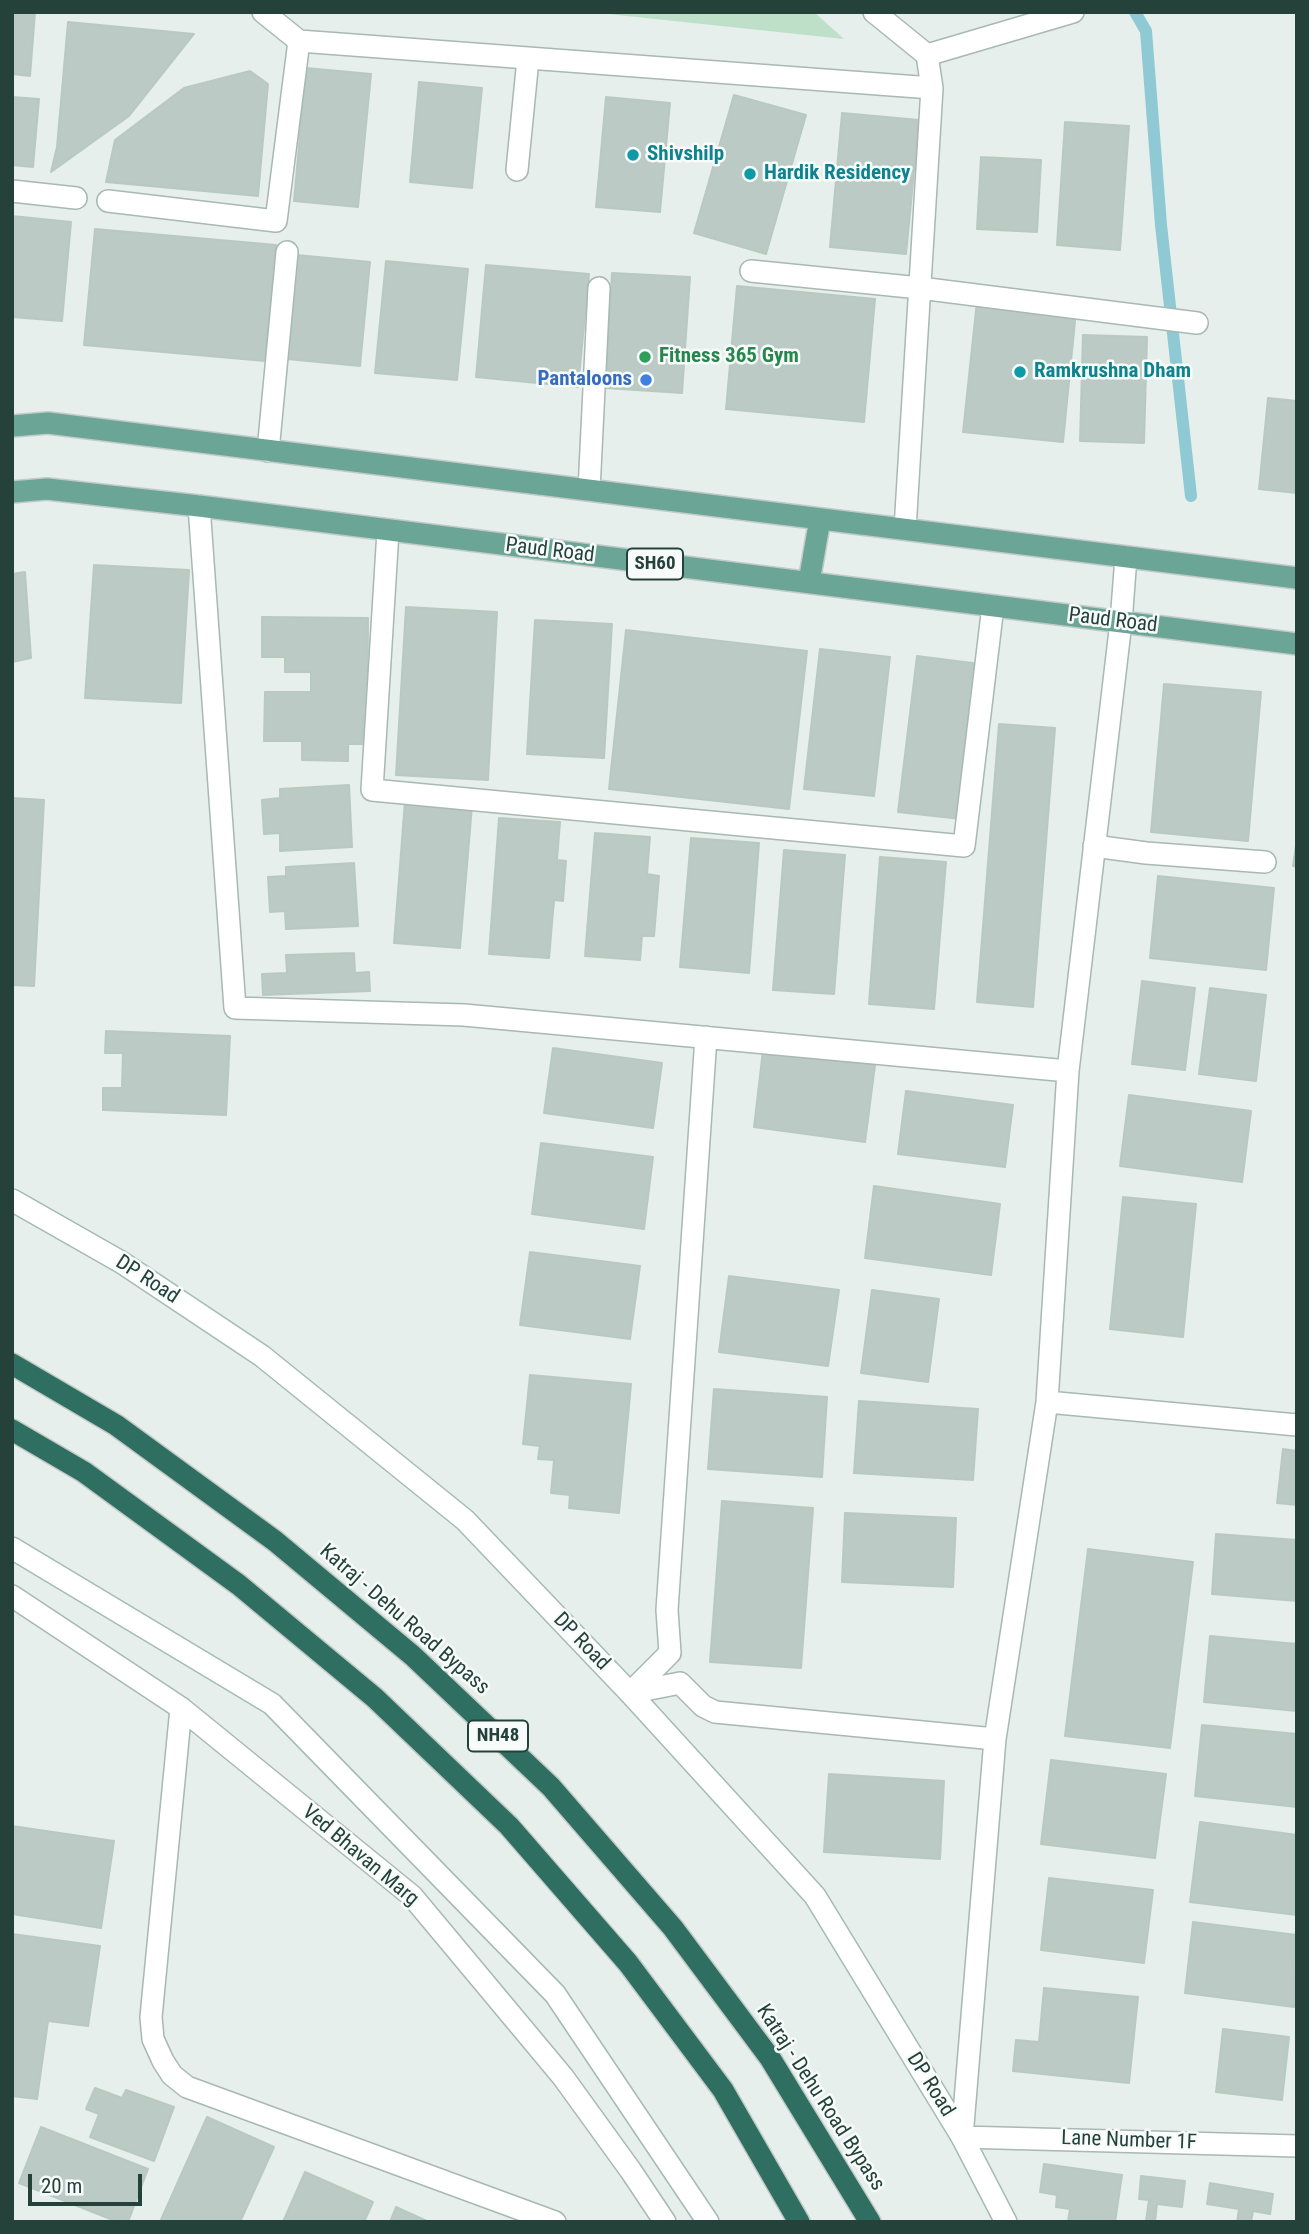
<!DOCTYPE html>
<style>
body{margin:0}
#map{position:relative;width:1309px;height:2234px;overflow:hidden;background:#e6efeb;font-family:"Roboto Condensed",sans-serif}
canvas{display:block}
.frame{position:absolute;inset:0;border:14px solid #24423a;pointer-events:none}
.scale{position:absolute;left:28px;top:2174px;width:114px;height:32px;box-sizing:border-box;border:4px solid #24423a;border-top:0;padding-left:9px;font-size:21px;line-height:24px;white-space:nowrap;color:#24423a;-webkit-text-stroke:5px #f7fbf9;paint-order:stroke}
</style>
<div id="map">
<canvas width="1309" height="2234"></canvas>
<div class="frame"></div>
<div class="scale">20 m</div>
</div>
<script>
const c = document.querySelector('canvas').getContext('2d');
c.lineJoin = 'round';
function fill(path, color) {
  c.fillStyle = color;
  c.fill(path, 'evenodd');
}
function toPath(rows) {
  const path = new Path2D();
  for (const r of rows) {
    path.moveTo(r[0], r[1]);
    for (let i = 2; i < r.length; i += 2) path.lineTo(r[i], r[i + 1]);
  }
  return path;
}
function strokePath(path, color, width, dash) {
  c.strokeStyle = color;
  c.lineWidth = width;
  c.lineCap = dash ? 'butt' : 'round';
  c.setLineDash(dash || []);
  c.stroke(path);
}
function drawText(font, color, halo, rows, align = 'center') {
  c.font = font + ' "Roboto Condensed",sans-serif';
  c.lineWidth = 5;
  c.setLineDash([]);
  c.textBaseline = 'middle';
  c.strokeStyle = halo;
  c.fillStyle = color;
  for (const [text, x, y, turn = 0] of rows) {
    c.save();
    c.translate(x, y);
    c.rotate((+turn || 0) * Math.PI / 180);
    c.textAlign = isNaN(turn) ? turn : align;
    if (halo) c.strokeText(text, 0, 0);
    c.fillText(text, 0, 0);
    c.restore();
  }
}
fill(toPath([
 [589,12,814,12,844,39]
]), '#bfe0c8');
strokePath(toPath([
 [1135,12,1146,31,1161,225,1191,496]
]), '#8ec9d4', 12);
const building = toPath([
 [12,12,35,12,30,76,12,74,12,12],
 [68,22,194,34,129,116,51,172,57,147,68,22],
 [306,68,371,74,358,207,294,201,306,68],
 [250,71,268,84,258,196,106,182,115,140,184,88,250,71],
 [419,82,482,88,472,188,410,182,419,82],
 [734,95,806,115,766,254,694,233,734,95],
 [12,97,39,99,33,167,12,165,12,97],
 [606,97,670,103,660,212,596,207,606,97],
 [842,113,919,120,906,254,830,247,842,113],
 [1065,122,1129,126,1120,250,1057,245,1065,122],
 [981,157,1041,160,1037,232,977,229,981,157],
 [12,216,71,222,62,321,12,317,12,216],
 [95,229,276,245,265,361,84,345,95,229],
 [297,255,370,262,360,366,287,359,297,255],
 [386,261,468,269,457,380,375,373,386,261],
 [486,265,589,274,578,387,476,377,486,265],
 [612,273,690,277,682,393,606,388,612,273],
 [737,286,875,299,864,422,726,409,737,286],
 [977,301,1076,311,1063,442,963,432,977,301],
 [1083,335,1147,337,1144,443,1080,441,1083,335],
 [1268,398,1297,401,1297,493,1259,489,1268,398],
 [94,565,189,570,181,703,85,698,94,565],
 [25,572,31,658,12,662,12,574,25,572],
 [406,607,497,612,488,780,396,775,406,607],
 [262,617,368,618,367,744,348,744,348,761,302,760,302,741,264,741,265,692,311,692,311,672,285,672,285,657,262,657,262,617],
 [535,620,612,624,604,758,527,754,535,620],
 [626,630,807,651,789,809,609,789,626,630],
 [820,649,890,657,874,796,804,789,820,649],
 [917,656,980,664,961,819,898,812,917,656],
 [1164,684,1261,692,1248,841,1151,832,1164,684],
 [999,724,1055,728,1033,1007,977,1002,999,724],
 [349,785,352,847,280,851,280,833,264,834,262,800,280,798,280,789,349,785],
 [12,798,44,800,34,986,12,985,12,798],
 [405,801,472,806,460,948,394,943,405,801],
 [499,818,560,822,557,860,566,861,563,901,554,900,549,958,489,954,499,818],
 [595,833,650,837,647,874,659,876,654,936,642,936,640,960,585,956,595,833],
 [691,838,759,843,749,973,680,967,691,838],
 [1297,839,1297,867,1293,866,1297,839],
 [784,850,845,855,834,994,773,990,784,850],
 [880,857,946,862,934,1009,869,1004,880,857],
 [354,863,358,926,286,929,285,911,270,912,268,877,286,876,286,867,354,863],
 [1158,876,1274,888,1266,970,1150,958,1158,876],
 [354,953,355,973,369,972,370,991,263,995,262,974,287,973,286,955,354,953],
 [1142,981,1195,988,1185,1070,1132,1064,1142,981],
 [1210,988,1266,995,1256,1081,1199,1074,1210,988],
 [106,1031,230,1036,226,1115,103,1110,103,1088,122,1088,123,1053,105,1053,106,1031],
 [553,1048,662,1063,653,1128,544,1113,553,1048],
 [763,1050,875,1065,865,1142,754,1127,763,1050],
 [906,1091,1013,1105,1005,1167,898,1154,906,1091],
 [1129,1095,1251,1111,1242,1182,1120,1166,1129,1095],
 [541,1143,653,1157,644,1229,532,1214,541,1143],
 [874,1186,1000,1204,991,1275,865,1258,874,1186],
 [1123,1197,1196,1204,1183,1337,1110,1329,1123,1197],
 [530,1252,640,1266,630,1339,520,1325,530,1252],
 [729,1276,839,1290,828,1366,719,1352,729,1276],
 [872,1290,939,1299,928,1382,861,1373,872,1290],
 [530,1375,631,1384,619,1513,569,1508,570,1495,551,1493,554,1460,538,1459,540,1446,523,1444,530,1375],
 [714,1389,827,1397,822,1477,708,1469,714,1389],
 [859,1401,978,1409,973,1480,854,1473,859,1401],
 [1283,1449,1297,1451,1297,1505,1277,1503,1283,1449],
 [722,1501,813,1508,801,1668,710,1662,722,1501],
 [845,1513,956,1518,953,1587,842,1582,845,1513],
 [1216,1534,1297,1540,1297,1601,1212,1594,1216,1534],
 [1088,1549,1193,1562,1170,1748,1065,1736,1088,1549],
 [1210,1636,1297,1644,1297,1711,1204,1702,1210,1636],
 [1202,1725,1297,1734,1297,1807,1195,1796,1202,1725],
 [1051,1760,1166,1774,1155,1858,1041,1844,1051,1760],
 [829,1774,944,1781,940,1859,824,1852,829,1774],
 [1200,1822,1297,1835,1297,1915,1190,1902,1200,1822],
 [12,1826,114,1841,101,1928,12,1914,12,1826],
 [1049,1878,1153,1890,1144,1963,1041,1950,1049,1878],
 [1193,1922,1297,1935,1294,2007,1185,1993,1193,1922],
 [12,1934,100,1946,88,2026,48,2021,37,2099,12,2096,12,1934],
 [1044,1988,1138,1997,1129,2083,1013,2071,1016,2040,1039,2042,1044,1988],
 [1223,2029,1289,2037,1282,2100,1216,2092,1223,2029],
 [95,2088,122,2098,126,2090,174,2107,154,2161,90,2137,99,2114,86,2109,95,2088],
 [207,2117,274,2147,240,2222,160,2222,207,2117],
 [41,2127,148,2169,128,2222,118,2222,19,2183,41,2127],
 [1044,2164,1122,2175,1115,2222,1068,2222,1070,2209,1056,2207,1057,2195,1040,2192,1044,2164],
 [305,2172,373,2202,364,2222,283,2222,305,2172],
 [1141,2176,1185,2181,1182,2207,1157,2204,1155,2221,1163,2222,1136,2222,1146,2221,1149,2200,1139,2199,1141,2176],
 [1210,2183,1273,2194,1270,2214,1253,2211,1251,2222,1237,2222,1239,2209,1207,2204,1210,2183],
 [396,2207,429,2222,390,2222,396,2207]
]);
fill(building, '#bbcac4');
strokePath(building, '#b8c9c2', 2);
const lane = toPath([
 [517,170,528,59],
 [12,191,76,198],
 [108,201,276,221,299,41],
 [751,271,920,288],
 [268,451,287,252],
 [589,490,599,288],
 [388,531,372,790,964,846,993,606],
 [1094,846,1146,853,1265,862]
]);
const street = toPath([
 [263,12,299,41,932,88],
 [874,12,927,55,932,88,905,529],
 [927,55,1073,12],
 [920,288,1197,323],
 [199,506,235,1008,464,1015,1068,1071],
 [1126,557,1121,622,1068,1071,1047,1402,995,1739,962,2137,1297,2146],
 [706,1037,667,1610,670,1653,630,1693,680,1683,703,1706,715,1712,995,1739],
 [1047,1402,1297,1425],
 [12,1596,181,1708,412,1896,563,2077,631,2171,665,2222],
 [181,1708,151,2017,153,2039,163,2061,172,2075,187,2087,555,2222]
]);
const secondary = toPath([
 [12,1200,121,1262,262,1356,465,1520,630,1693,815,1896,962,2137,1006,2222],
 [12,1548,272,1704,555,1994,708,2222]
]);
const primary = toPath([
 [12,426,48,423,1297,578],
 [12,492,47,489,199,506,1297,644],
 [809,582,820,519]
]);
const highway = toPath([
 [12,1364,116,1425,275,1541,413,1656,551,1787,673,1928,770,2058,870,2222],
 [12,1430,84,1472,239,1585,375,1698,509,1826,628,1963,723,2090,799,2222]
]);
strokePath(lane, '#a8b8b2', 24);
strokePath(street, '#a8b8b2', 24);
strokePath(secondary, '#a4bbb3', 24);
strokePath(primary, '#c2cac8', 24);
strokePath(highway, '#c2cac8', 24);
strokePath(lane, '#fff', 21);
strokePath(street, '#fff', 21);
strokePath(secondary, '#fff', 21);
strokePath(primary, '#6aa596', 21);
strokePath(highway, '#2f6f62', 21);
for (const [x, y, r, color] of [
 [633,155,7,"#0f9aa8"],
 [750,174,7,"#0f9aa8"],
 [645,357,7,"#2e9e5b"],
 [1020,372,7,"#0f9aa8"],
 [646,380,7,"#3f7fe0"]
]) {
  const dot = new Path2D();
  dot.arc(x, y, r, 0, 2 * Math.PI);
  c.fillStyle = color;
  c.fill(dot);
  strokePath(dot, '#f7fbf9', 2.5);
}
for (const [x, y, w] of [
 [655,564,56],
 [498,1736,60]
]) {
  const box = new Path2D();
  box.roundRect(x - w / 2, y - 15.5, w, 31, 5);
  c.fillStyle = '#f7fbf9';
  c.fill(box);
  strokePath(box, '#24423a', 2);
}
drawText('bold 19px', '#24423a', null, [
 ["SH60",655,564],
 ["NH48",498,1736]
]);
drawText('bold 21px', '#0d838f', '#f7fbf9', [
 ["Shivshilp",647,155],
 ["Hardik Residency",764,174],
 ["Ramkrushna Dham",1034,372]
], 'left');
drawText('bold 21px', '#27864d', '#f7fbf9', [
 ["Fitness 365 Gym",659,357]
], 'left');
drawText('bold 21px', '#366cbe', '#f7fbf9', [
 ["Pantaloons",632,380]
], 'right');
drawText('21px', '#24423a', '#f7fbf9', [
 ["Paud Road",550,551,7],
 ["Paud Road",1113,621,7],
 ["DP Road",147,1280,33],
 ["Katraj - Dehu Road Bypass",404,1620,41],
 ["DP Road",581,1642,46],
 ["Ved Bhavan Marg",360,1856,40],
 ["DP Road",930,2085,58],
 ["Katraj - Dehu Road Bypass",820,2098,57],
 ["Lane Number 1F",1129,2141,2]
]);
</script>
